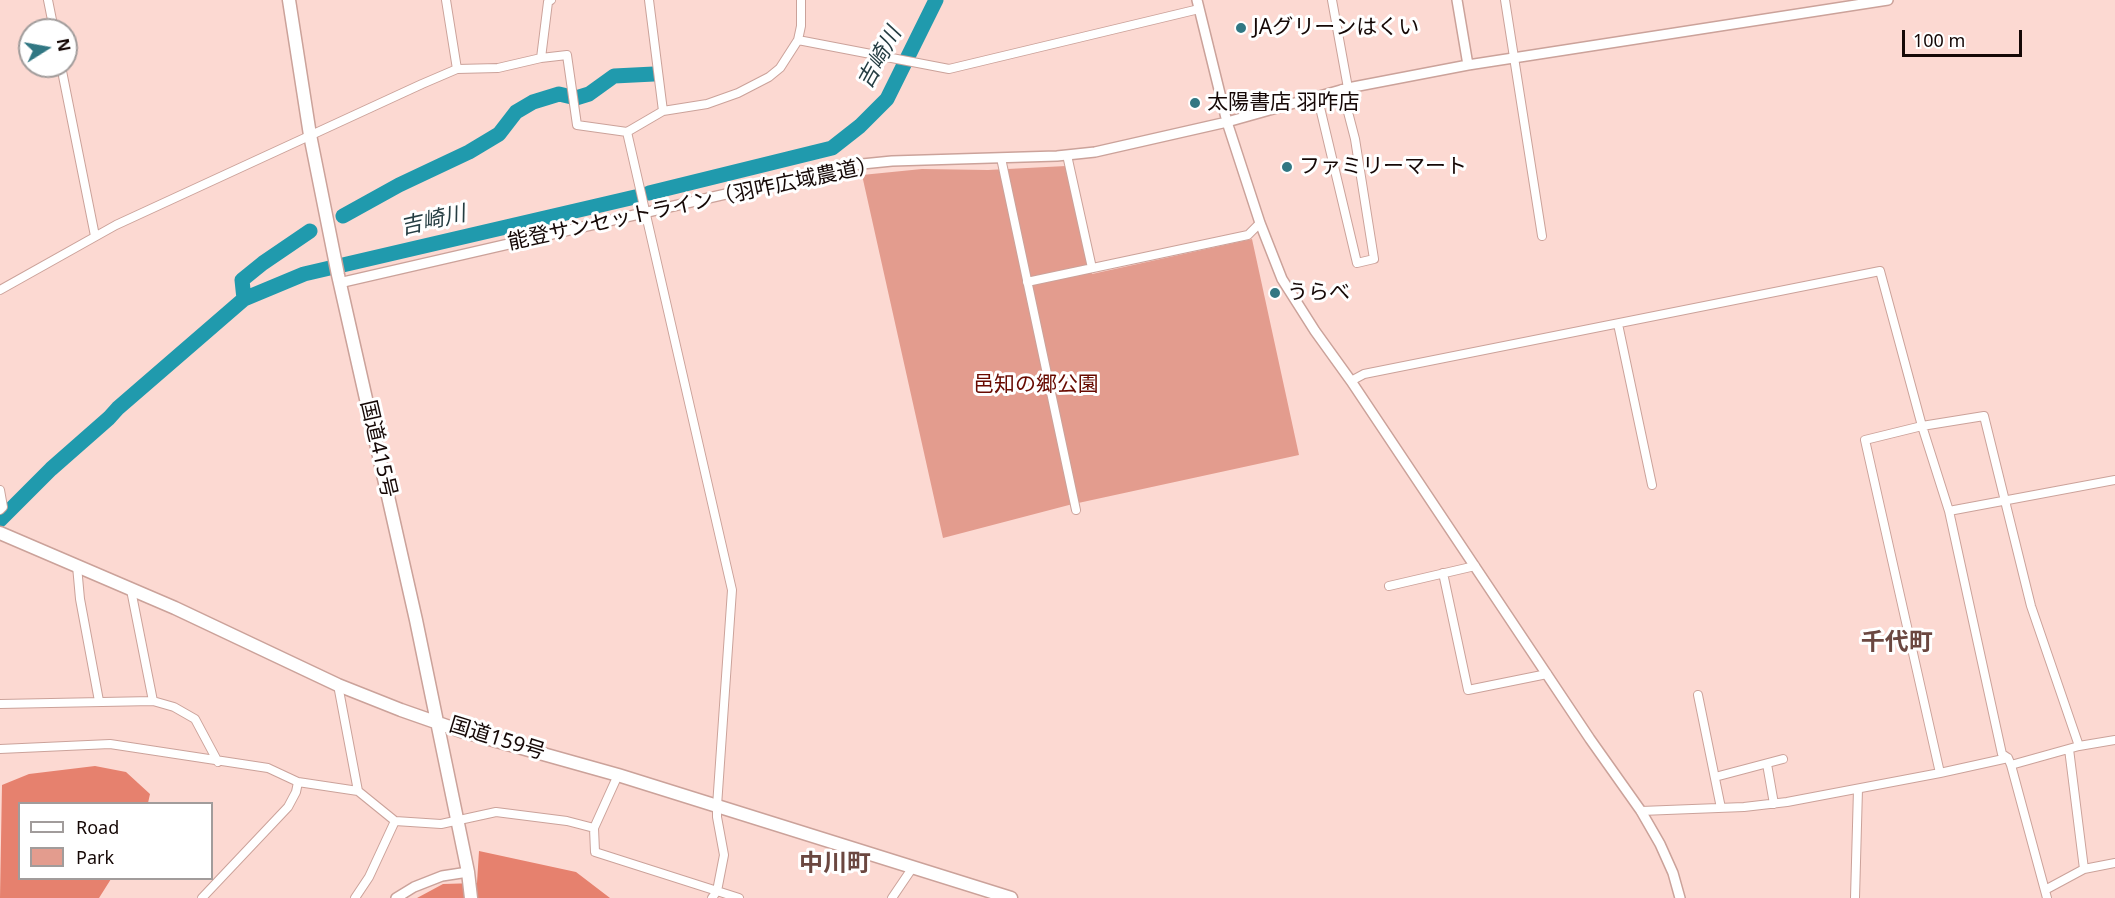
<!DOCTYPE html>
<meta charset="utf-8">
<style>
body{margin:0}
#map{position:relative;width:2115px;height:898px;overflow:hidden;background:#fcd9d2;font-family:"Noto Sans",sans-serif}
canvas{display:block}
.legend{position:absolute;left:18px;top:802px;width:195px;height:78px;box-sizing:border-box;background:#fff;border:2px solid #a19c9b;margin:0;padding:8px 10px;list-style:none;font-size:18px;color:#150806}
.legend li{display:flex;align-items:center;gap:12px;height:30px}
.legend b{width:30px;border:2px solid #a19c9b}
.north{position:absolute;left:18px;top:18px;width:60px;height:60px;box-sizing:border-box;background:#fff;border:2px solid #a19c9b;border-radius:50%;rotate:79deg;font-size:16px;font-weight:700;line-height:24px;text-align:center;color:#150806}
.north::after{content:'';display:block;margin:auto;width:21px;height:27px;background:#317783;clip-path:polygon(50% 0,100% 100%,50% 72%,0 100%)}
.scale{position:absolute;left:1902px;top:30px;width:120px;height:27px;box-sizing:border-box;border:3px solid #150806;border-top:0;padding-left:8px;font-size:18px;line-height:21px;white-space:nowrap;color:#150806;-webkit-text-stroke:4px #fff;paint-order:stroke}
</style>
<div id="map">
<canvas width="2115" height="898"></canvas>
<ul class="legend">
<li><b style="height:8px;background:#fff"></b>Road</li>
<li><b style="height:16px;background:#e39c8e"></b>Park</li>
</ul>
<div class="north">N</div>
<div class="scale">100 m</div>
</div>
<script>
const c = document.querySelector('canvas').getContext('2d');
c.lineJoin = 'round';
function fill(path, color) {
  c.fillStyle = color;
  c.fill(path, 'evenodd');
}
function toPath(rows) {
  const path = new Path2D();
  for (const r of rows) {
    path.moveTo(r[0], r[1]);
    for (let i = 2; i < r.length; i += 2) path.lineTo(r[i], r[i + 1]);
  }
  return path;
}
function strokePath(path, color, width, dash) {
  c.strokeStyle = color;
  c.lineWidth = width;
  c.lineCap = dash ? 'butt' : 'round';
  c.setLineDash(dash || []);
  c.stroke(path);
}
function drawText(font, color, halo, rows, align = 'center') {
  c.font = font + ' "Noto Sans","Noto Sans JP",sans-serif';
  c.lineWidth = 6;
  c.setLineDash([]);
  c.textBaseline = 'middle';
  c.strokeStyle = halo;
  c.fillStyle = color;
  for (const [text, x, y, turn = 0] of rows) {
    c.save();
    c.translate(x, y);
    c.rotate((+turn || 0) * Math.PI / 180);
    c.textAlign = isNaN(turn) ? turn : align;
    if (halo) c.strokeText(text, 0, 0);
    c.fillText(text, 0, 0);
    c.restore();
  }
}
fill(toPath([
 [1066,166,1092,274,1252,239,1299,455,1069,505,943,538,862,175,922,169,988,170]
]), '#e39c8e');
fill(toPath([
 [95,766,126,772,150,794,148,803,20,804,20,878,111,879,99,898,0,898,2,785,29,774],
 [479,851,576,872,610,898,417,898,443,884,477,883]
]), '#e6816e');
strokePath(toPath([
 [649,193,832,148,860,126,887,99,936,0],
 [343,216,399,185,469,152,499,134,516,112,533,102,559,94,576,98,589,94,614,76,654,74],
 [244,299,304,274,635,197],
 [0,520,51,469,109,418,118,408,244,299,242,280,263,263,310,231]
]), '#209aad', 15);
const minor = toPath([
 [48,0,54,30],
 [446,0,457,69],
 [649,0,663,111],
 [1332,0,1348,88],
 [1505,0,1542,236],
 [798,40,949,69,1199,9],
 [541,58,567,55,577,125,627,132],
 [61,66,95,236],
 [1317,95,1357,263,1374,259,1355,139,1342,89],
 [1067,155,1092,268],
 [1001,158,1076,510],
 [1027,282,1248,235,1260,223],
 [0,290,116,225,422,84,457,69,498,68,541,58,548,2,551,0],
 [1618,324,1652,485],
 [1351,381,1364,374,1880,271,1922,426,1949,511,2002,754,2008,758,2011,765,2047,898],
 [0,490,3,507,0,510],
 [1949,511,2115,480],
 [77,566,80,599,99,701],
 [1443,573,1468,690,1547,674],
 [1389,586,1475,566],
 [131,590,153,701,174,707,195,719,218,762],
 [338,685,358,791],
 [1698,695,1721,808],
 [0,704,153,701],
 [2079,746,2115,740],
 [0,749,110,744,268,768,298,782,358,791,395,821,441,824,496,812,567,821,594,828,595,852,739,898],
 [2069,749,2084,869],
 [1767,764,1774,804],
 [1940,773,1865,440,1922,426,1984,416,2031,606,2079,746,2011,765],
 [1715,777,1783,759],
 [1641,811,1744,807,1787,802,1940,773,2008,758],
 [594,828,618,775],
 [2045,890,2084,869,2115,863],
 [202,898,288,807,296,792,298,782],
 [355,898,369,877,395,821],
 [712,898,717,891,724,855,717,817,717,806,732,590,627,132,663,111,707,104,738,93,769,77,780,68,798,40,801,26,801,0],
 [892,898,913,867],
 [1855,898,1858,789]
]);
const tertiary = toPath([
 [1197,0,1227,122,1260,223,1282,279,1315,331,1351,381,1590,739,1641,811,1660,844,1673,873,1680,898],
 [1457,0,1468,65],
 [339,283,852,165,892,161,1057,156,1095,152,1227,122,1348,88,1468,65,1888,0],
 [396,898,414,887,442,876,468,872]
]);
const trunk = toPath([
 [289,0,310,135,338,275,416,620,468,872,471,898],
 [0,533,175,608,338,685,401,710,461,731,618,775,1011,898]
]);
strokePath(minor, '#cba29a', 10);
strokePath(tertiary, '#cba29a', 12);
strokePath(trunk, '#cba29a', 15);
strokePath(minor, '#fff', 8);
strokePath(tertiary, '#fff', 9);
strokePath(trunk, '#fff', 12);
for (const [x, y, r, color] of [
 [1241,28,6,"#317783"],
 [1195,103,6,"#317783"],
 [1287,167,6,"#317783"],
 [1275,293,6,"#317783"]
]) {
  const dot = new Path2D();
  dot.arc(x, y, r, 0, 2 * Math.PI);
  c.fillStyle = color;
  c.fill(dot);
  strokePath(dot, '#fff', 2);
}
drawText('21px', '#150806', '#fff', [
 ["JAグリーンはくい",1253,28],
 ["太陽書店 羽咋店",1207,103],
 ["ファミリーマート",1299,167],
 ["うらべ",1287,293]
], 'left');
drawText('21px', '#150806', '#fff', [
 ["能登サンセットライン（羽咋広域農道）",693,204,-12],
 ["国道415号",378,449,77],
 ["国道159号",497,739,17]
]);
drawText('21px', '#680a00', '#fff', [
 ["邑知の郷公園",1036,385]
]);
drawText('italic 22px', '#253d42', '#fff', [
 ["吉崎川",880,58,-61],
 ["吉崎川",433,221,-13]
]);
drawText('bold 24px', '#6b4740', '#fff', [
 ["千代町",1897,643],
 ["中川町",835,864]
]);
</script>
